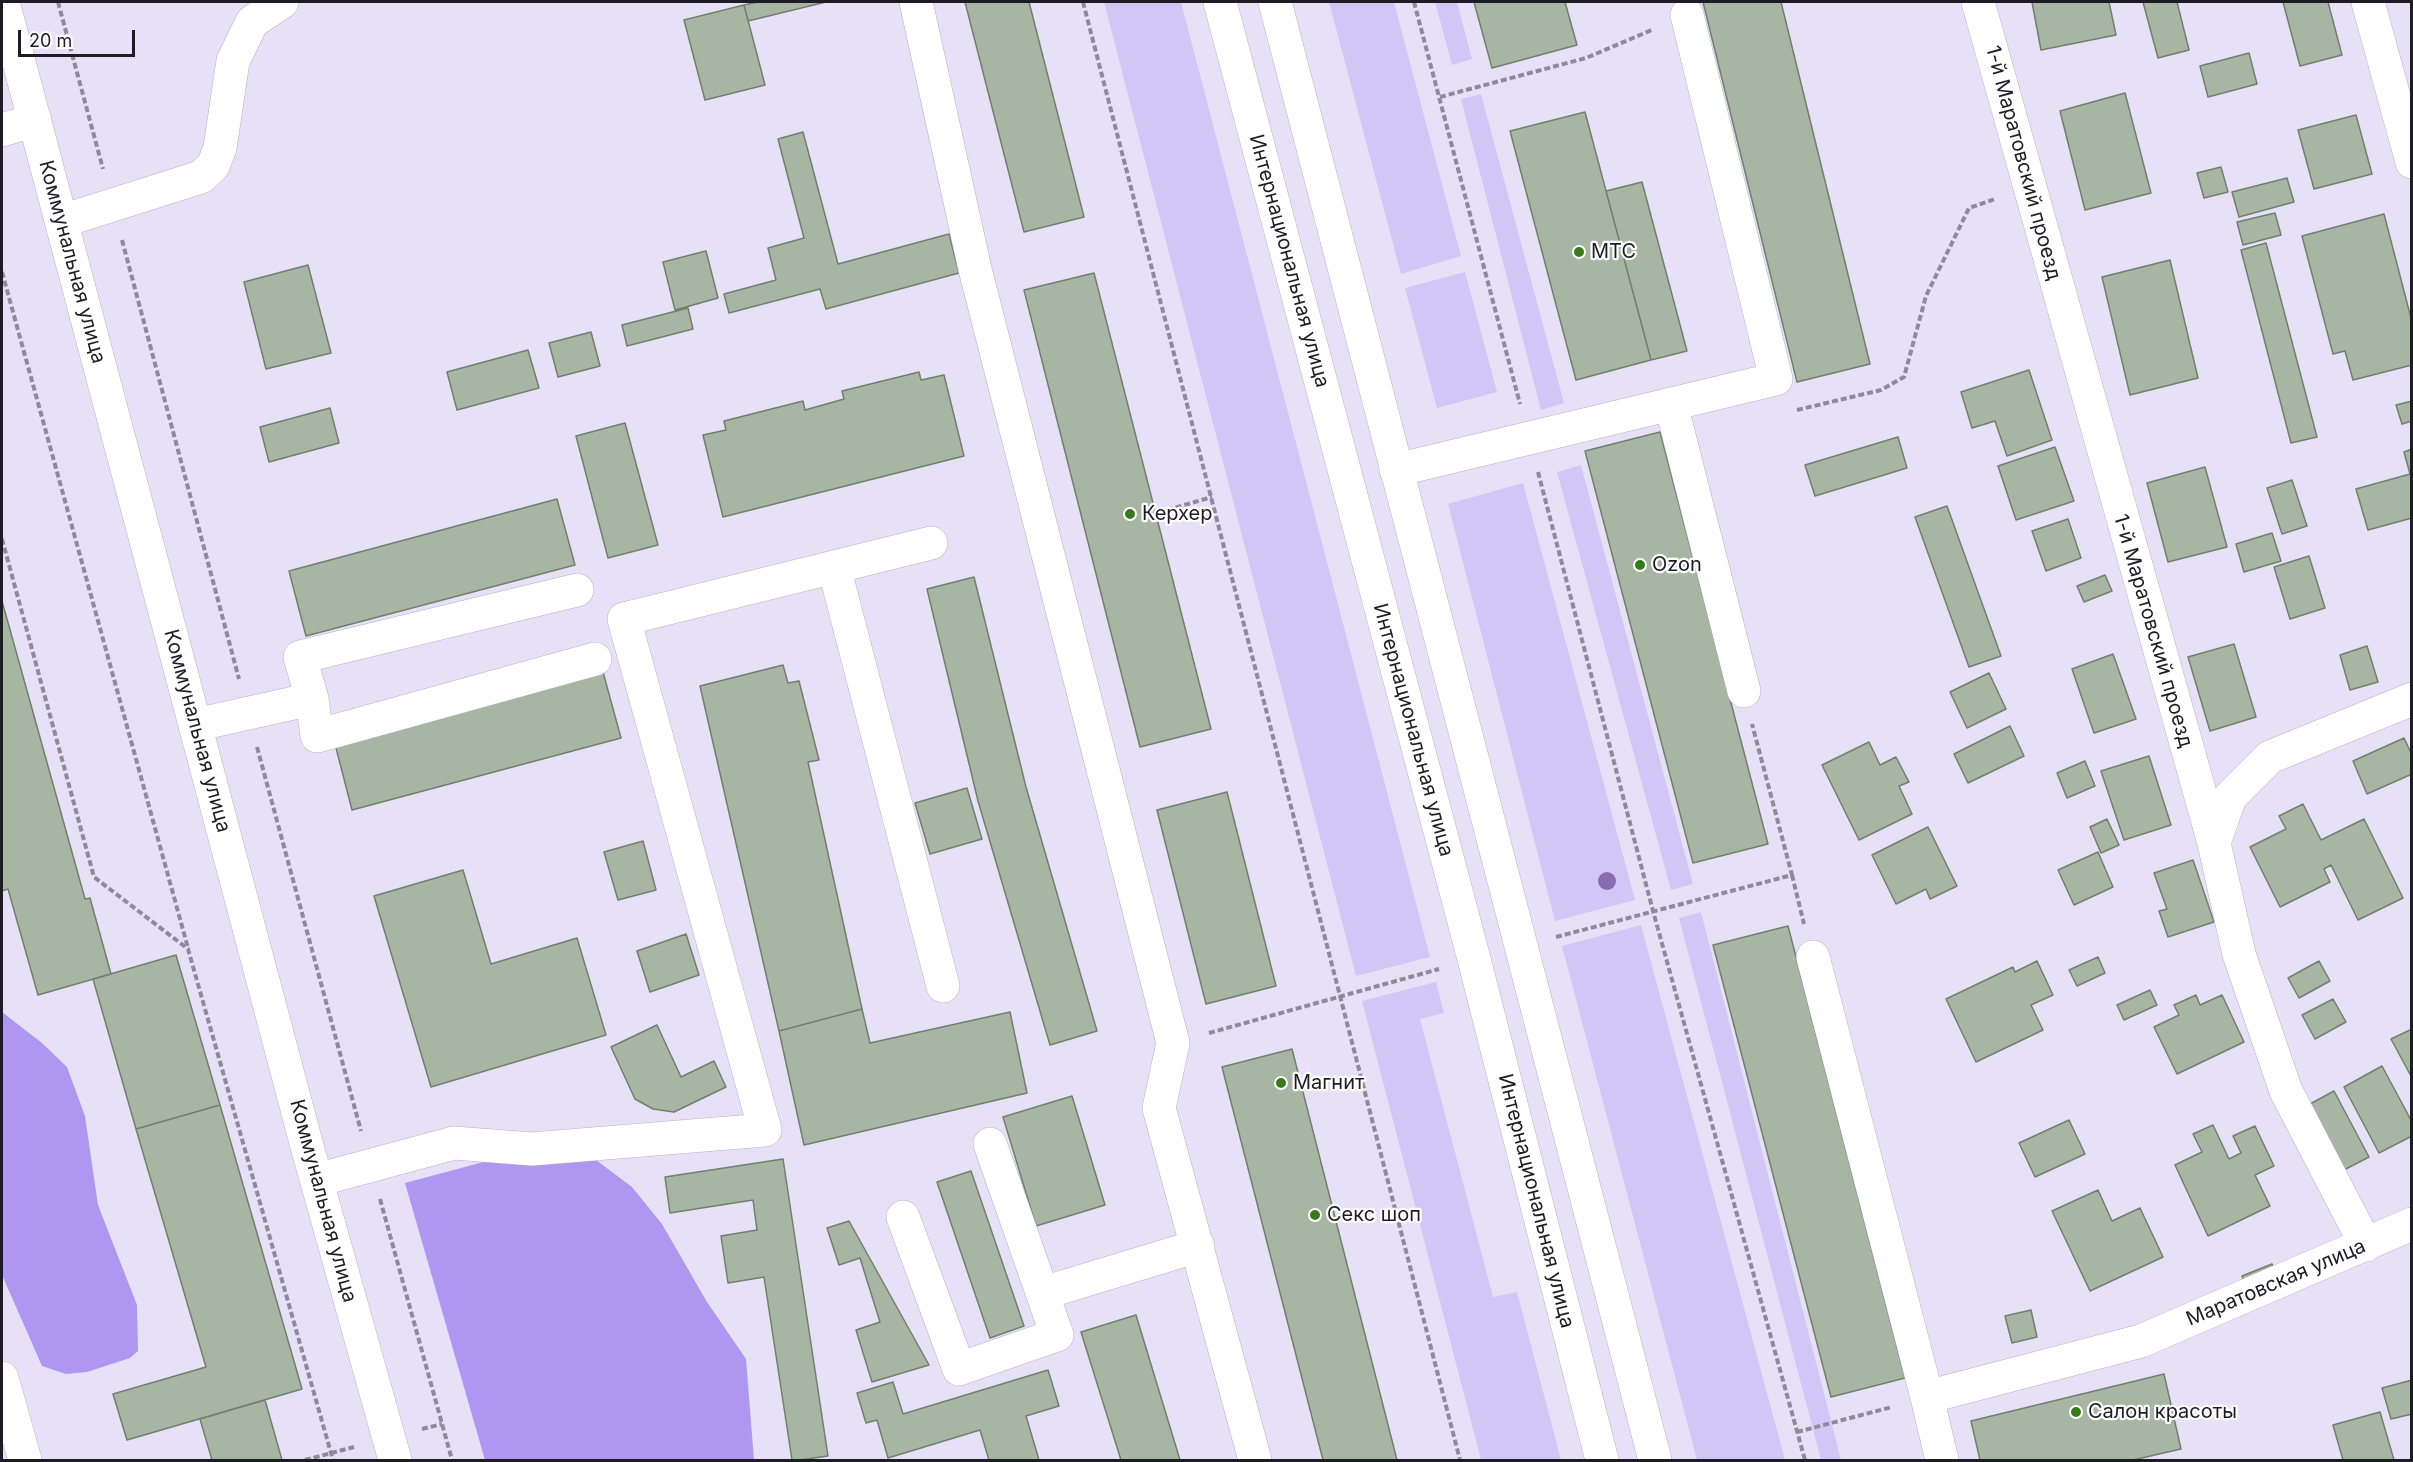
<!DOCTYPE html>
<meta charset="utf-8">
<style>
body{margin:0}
#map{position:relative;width:2413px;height:1462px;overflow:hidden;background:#e6e1f7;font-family:Inter,sans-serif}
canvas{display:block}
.frame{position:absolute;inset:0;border:3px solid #1d1b23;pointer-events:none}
.scale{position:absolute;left:18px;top:30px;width:117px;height:27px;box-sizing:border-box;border:3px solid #1d1b23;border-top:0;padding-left:8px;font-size:18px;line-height:21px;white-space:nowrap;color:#1d1b23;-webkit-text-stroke:4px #fff;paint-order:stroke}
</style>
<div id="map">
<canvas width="2413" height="1462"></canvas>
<div class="frame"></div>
<div class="scale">20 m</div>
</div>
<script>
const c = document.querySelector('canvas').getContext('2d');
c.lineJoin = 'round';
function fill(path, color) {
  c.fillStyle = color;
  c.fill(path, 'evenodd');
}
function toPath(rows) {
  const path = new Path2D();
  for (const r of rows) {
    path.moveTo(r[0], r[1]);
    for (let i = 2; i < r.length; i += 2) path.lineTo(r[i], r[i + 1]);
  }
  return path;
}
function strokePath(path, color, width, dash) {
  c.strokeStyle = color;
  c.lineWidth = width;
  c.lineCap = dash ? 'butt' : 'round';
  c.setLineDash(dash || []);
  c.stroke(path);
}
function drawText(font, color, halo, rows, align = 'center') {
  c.font = font + ' Inter,sans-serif';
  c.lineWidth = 4.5;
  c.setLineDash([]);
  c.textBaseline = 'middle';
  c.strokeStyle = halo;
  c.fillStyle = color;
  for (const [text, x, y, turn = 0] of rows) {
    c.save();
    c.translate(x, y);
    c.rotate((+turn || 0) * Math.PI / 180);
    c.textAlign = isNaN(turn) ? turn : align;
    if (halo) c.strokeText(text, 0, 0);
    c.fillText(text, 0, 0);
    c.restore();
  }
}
fill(toPath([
 [1104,2,1181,2,1430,957,1356,976],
 [1329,2,1394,2,1461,256,1401,274],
 [1435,2,1457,2,1472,59,1452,65],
 [1481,94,1564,403,1541,410,1461,99],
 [1465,272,1497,392,1437,408,1405,288],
 [1581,465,1693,884,1671,890,1557,472],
 [1523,483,1635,900,1555,921,1448,504],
 [1701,912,1841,1460,1821,1460,1679,918],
 [1641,925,1785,1460,1697,1460,1562,946],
 [1436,982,1444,1013,1420,1019,1493,1297,1517,1292,1561,1460,1481,1460,1362,1001]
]), '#d2c6f7');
fill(toPath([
 [2,1012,42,1043,67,1067,85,1116,98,1205,137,1305,138,1351,130,1358,87,1372,66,1374,42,1366,2,1275],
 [532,1149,596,1160,632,1187,662,1224,707,1302,746,1359,754,1460,485,1460,405,1183]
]), '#af97f1');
const building = toPath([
 [758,2,826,2,748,21,744,5,758,2],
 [965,2,1029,2,1084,217,1024,232,965,2],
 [1474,2,1565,2,1577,45,1492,68,1474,2],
 [1703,2,1781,2,1870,364,1797,382,1703,2],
 [2032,2,2109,2,2116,35,2041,50,2032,2],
 [2143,2,2177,2,2189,50,2158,58,2143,2],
 [2283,2,2328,2,2342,55,2300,66,2283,2],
 [744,5,765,85,705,100,684,20,744,5],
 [2249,53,2257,84,2208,97,2200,66,2249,53],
 [2125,93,2151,193,2085,210,2060,111,2125,93],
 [1585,112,1651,360,1576,380,1510,131,1585,112],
 [2356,115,2372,174,2314,189,2298,130,2356,115],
 [803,132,838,264,949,234,959,273,826,309,820,289,729,313,724,294,776,280,768,248,804,238,778,139,803,132],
 [2221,167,2228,192,2204,198,2197,173,2221,167],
 [2287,178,2294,202,2239,217,2232,192,2287,178],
 [1642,182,1687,351,1651,360,1606,191,1642,182],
 [2275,213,2281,235,2243,245,2237,222,2275,213],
 [2384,214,2412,322,2412,365,2353,380,2345,351,2333,354,2302,236,2384,214],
 [2266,243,2317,437,2291,443,2241,250,2266,243],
 [706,251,718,298,675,310,663,262,706,251],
 [2170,260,2198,378,2130,395,2102,277,2170,260],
 [308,265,331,353,266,369,244,282,308,265],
 [1094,273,1211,729,1140,747,1024,290,1094,273],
 [688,308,693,329,627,346,622,325,688,308],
 [591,332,600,366,558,377,549,343,591,332],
 [528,350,539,388,457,410,447,372,528,350],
 [2029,370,2052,440,2007,456,1995,421,1972,428,1961,392,2029,370],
 [919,372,921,380,944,375,964,456,723,517,703,435,726,430,724,421,803,401,805,410,844,399,842,391,919,372],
 [2412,401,2412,421,2402,424,2396,405,2412,401],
 [330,408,339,443,269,462,260,427,330,408],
 [625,423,658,545,608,558,576,436,625,423],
 [1660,432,1768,844,1693,863,1585,451,1660,432],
 [1898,437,1907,468,1815,496,1805,465,1898,437],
 [2055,447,2074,501,2016,520,1998,466,2055,447],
 [2412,449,2412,518,2368,530,2356,489,2410,474,2404,452,2412,449],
 [2205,467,2227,547,2168,562,2147,483,2205,467],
 [2292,480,2307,526,2282,534,2267,488,2292,480],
 [557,499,575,565,306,636,289,571,557,499],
 [1947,506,2001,656,1969,667,1915,517,1947,506],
 [2068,519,2081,558,2046,571,2032,531,2068,519],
 [2272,533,2281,561,2244,572,2236,544,2272,533],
 [2309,556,2325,608,2290,619,2274,567,2309,556],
 [2105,575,2112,591,2084,602,2077,586,2105,575],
 [974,577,1026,787,1097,1031,1050,1045,978,801,927,589,974,577],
 [2,601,85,899,90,898,111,974,38,995,8,889,2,891,2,601],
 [2234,644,2256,717,2210,731,2188,657,2234,644],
 [2367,646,2378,682,2350,690,2340,655,2367,646],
 [2113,654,2136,719,2094,733,2072,669,2113,654],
 [783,665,788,683,799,681,819,760,808,762,862,1009,779,1031,700,686,783,665],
 [603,672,621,738,352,810,335,744,603,672],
 [1989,673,2006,709,1967,728,1950,692,1989,673],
 [2010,726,2024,756,1968,783,1954,754,2010,726],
 [2404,738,2412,755,2412,774,2367,794,2353,761,2404,738],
 [1869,742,1880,765,1896,757,1909,782,1899,786,1912,814,1859,840,1822,765,1869,742],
 [2149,756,2171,825,2124,840,2101,771,2149,756],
 [2085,761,2095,786,2067,798,2057,773,2085,761],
 [967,788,982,839,930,854,915,803,967,788],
 [1227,792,1276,986,1206,1004,1157,810,1227,792],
 [2303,804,2321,840,2364,819,2403,898,2358,920,2331,865,2324,869,2330,882,2280,907,2250,847,2286,829,2279,816,2303,804],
 [2107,819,2119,845,2101,853,2090,827,2107,819],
 [1928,827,1957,886,1930,899,1926,889,1896,904,1872,855,1928,827],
 [643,841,656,890,618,900,604,852,643,841],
 [2098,852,2113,887,2074,905,2058,870,2098,852],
 [2193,860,2214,922,2168,937,2159,911,2167,909,2154,873,2193,860],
 [463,870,491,964,577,938,606,1035,431,1087,374,896,463,870],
 [1788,926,1905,1378,1831,1397,1713,945,1788,926],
 [686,934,699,975,650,992,637,951,686,934],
 [176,955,220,1105,136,1129,93,979,176,955],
 [2098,957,2105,973,2077,986,2069,970,2098,957],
 [2037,961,2053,995,2031,1005,2043,1030,1976,1062,1946,999,2013,967,2015,972,2037,961],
 [2319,961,2330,981,2299,998,2288,978,2319,961],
 [2150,990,2157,1005,2124,1020,2117,1005,2150,990],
 [2196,995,2200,1005,2222,995,2244,1042,2177,1074,2154,1027,2179,1015,2174,1005,2196,995],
 [2333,999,2346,1022,2315,1039,2302,1015,2333,999],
 [862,1009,870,1043,1010,1012,1027,1093,804,1145,779,1031,862,1009],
 [657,1025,681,1077,714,1061,726,1087,674,1112,653,1109,635,1099,611,1047,657,1025],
 [2412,1029,2412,1078,2391,1039,2412,1029],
 [1292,1049,1397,1460,1323,1460,1222,1067,1292,1049],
 [2382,1066,2412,1122,2412,1136,2379,1153,2344,1087,2382,1066],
 [2334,1091,2369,1157,2342,1171,2308,1105,2334,1091],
 [1072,1096,1105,1205,1036,1226,1003,1117,1072,1096],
 [220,1105,302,1389,127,1440,113,1394,206,1367,136,1129,220,1105],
 [2069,1120,2085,1154,2035,1177,2019,1143,2069,1120],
 [2213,1125,2229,1159,2241,1153,2233,1136,2255,1126,2274,1166,2255,1175,2270,1206,2208,1236,2175,1165,2202,1152,2193,1134,2213,1125],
 [783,1159,828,1456,800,1460,792,1460,764,1277,728,1283,721,1236,757,1230,753,1200,670,1213,665,1177,783,1159],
 [971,1171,1024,1326,990,1338,937,1182,971,1171],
 [2098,1190,2112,1221,2140,1208,2163,1257,2090,1291,2052,1211,2098,1190],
 [849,1221,929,1365,872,1382,856,1330,880,1322,860,1258,839,1265,827,1228,849,1221],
 [2272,1264,2276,1276,2247,1288,2242,1276,2272,1264],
 [2031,1310,2037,1337,2012,1343,2005,1316,2031,1310],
 [1136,1315,1180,1460,1121,1460,1081,1332,1136,1315],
 [1048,1370,1059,1406,1026,1416,1039,1460,989,1460,980,1430,888,1458,877,1420,866,1423,857,1393,893,1382,903,1414,1048,1370],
 [2164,1374,2181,1449,2133,1460,1980,1460,1971,1421,2164,1374],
 [2412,1380,2412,1414,2391,1419,2382,1388,2412,1380],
 [265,1400,282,1460,212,1460,200,1419,265,1400],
 [2380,1412,2394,1460,2343,1460,2333,1425,2380,1412]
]);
fill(building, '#a7b5a3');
strokePath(building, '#727f6e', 1.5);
const minor = toPath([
 [3,2,308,1150,395,1460],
 [916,2,975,269,1173,1043,1159,1108,1255,1460],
 [1978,2,2214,843,2239,954,2286,1091,2366,1245],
 [2368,2,2412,162],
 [2,130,35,120],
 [62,221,201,177,213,166,220,148,233,61,252,22,282,2],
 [1671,404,1744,691],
 [1396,470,1776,379,1687,15],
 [834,567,943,986],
 [312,699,317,736,595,659],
 [195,725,312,699,300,657,577,590],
 [2214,843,2230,797,2270,757,2412,699],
 [1813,957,1927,1397],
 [317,1180,454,1143,532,1149,765,1130,624,619,931,543],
 [903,1217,959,1369,1057,1335,990,1144],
 [1043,1293,1198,1246],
 [2,1378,25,1460],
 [1942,1460,1927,1397,2141,1341,2412,1224]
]);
const major = toPath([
 [1220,2,1474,959,1602,1460],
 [1275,2,1655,1460]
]);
strokePath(minor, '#b5b0c5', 34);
strokePath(major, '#b5b0c5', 34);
strokePath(toPath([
 [58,2,103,169],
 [1083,2,1460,1460],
 [1414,2,1520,404],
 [1440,97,1586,58,1654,29],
 [122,240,239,679],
 [2,272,188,948],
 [1797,410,1881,390,1904,377,1926,296,1969,208,1995,199],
 [1538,472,1653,911,1805,1460],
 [1167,510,1212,497],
 [2,539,94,877,188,949,333,1460],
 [257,747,361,1131],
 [1792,875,1804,924],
 [1556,937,1792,875,1752,724],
 [1209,1033,1439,969],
 [380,1199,452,1460],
 [422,1429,442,1424],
 [1797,1432,1892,1407],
 [305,1460,354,1447]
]), '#8e8a9a', 4, [6, 3]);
strokePath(minor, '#fff', 33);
strokePath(major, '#fff', 33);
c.fillStyle = '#886bb0';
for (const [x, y] of [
 [1607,881]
]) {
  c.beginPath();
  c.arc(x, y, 9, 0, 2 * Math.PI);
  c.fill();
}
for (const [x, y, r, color] of [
 [1579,252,6,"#387a1a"],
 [1130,514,6,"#387a1a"],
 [1640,565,6,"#387a1a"],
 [1281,1083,6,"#387a1a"],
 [1315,1215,6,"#387a1a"],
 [2076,1412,6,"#387a1a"]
]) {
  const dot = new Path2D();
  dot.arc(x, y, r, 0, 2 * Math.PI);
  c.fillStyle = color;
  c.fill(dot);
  strokePath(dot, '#fff', 2);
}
drawText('20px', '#1d1b23', '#fff', [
 ["1-й Маратовский проезд",2023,163,75],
 ["Интернациональная улица",1289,261,75],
 ["Коммунальная улица",72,262,75],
 ["1-й Маратовский проезд",2153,631,74],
 ["Интернациональная улица",1413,730,75],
 ["Коммунальная улица",197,731,75],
 ["Коммунальная улица",323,1201,75],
 ["Интернациональная улица",1536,1201,76],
 ["Маратовская улица",2276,1283,-23]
]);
drawText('20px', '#1d1b23', '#fff', [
 ["МТС",1591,252],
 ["Керхер",1142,514],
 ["Ozon",1652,565],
 ["Магнит",1293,1083],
 ["Секс шоп",1327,1215],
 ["Салон красоты",2088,1412]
], 'left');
</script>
